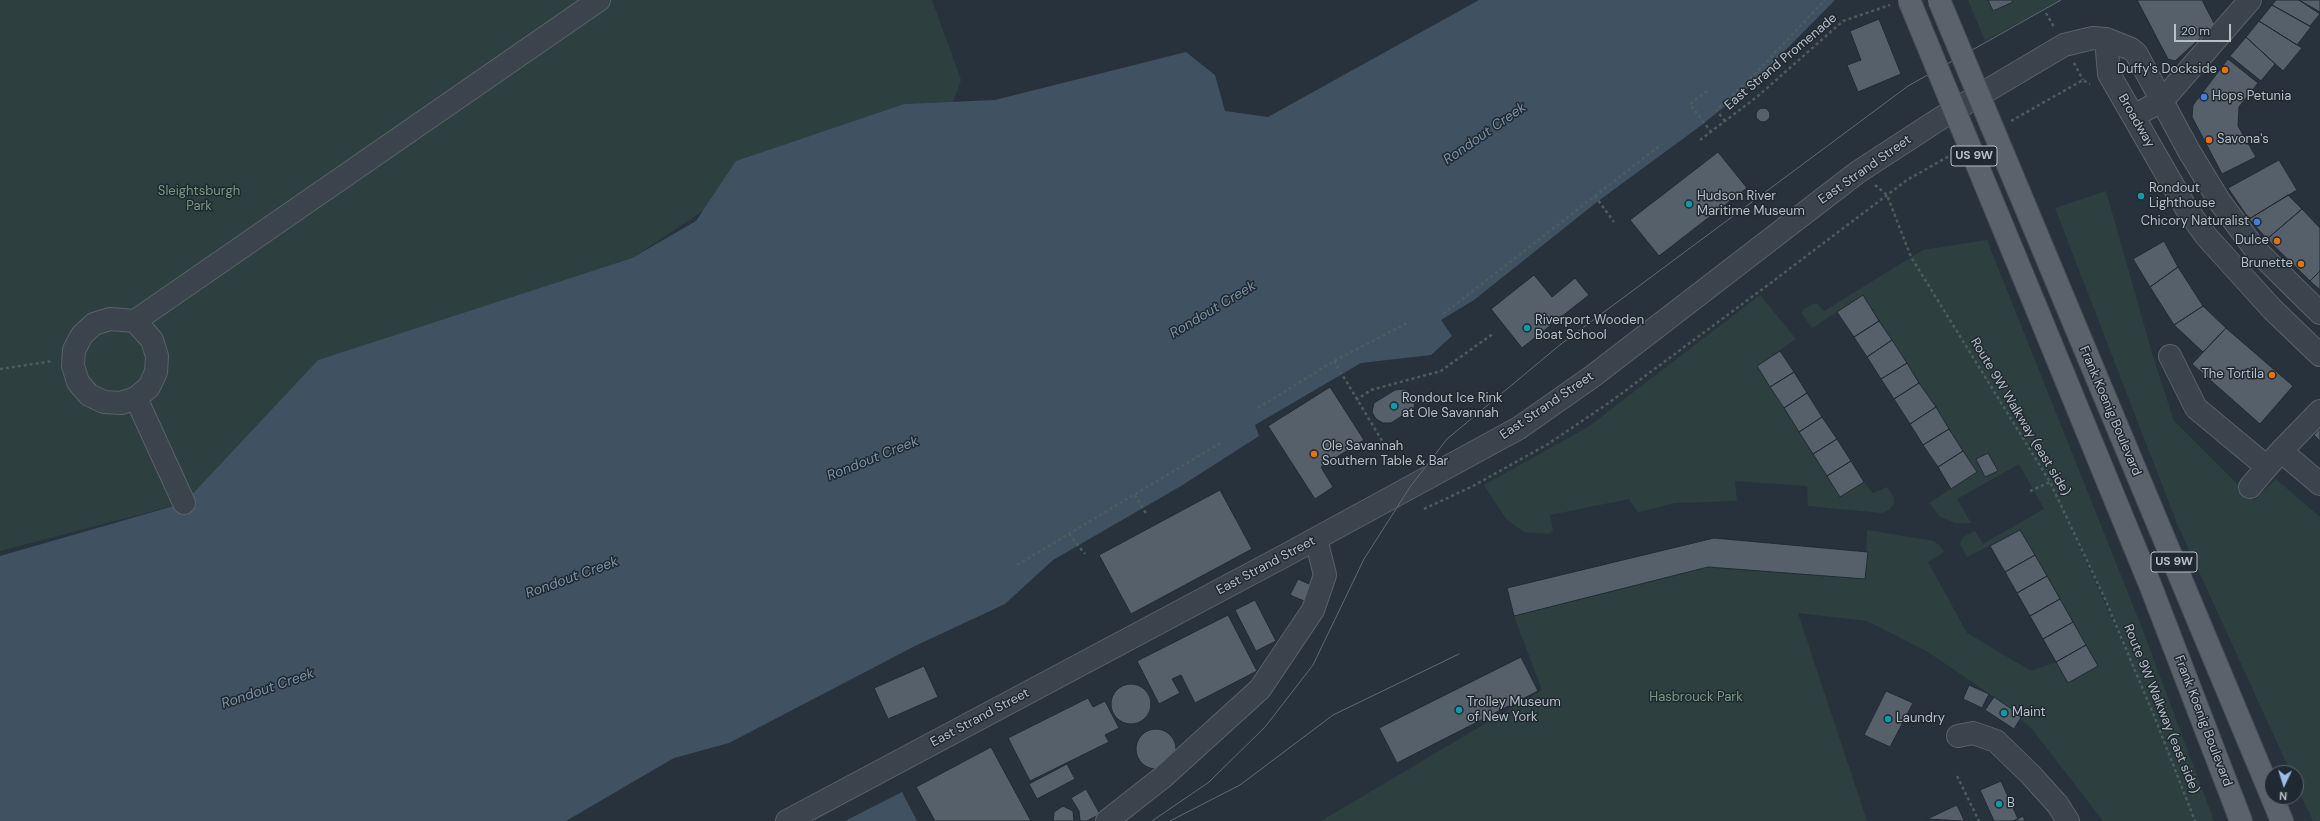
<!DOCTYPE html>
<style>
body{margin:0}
#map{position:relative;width:2320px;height:821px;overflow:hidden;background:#28323c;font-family:"DM Sans",sans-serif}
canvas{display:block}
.north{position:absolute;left:2264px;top:765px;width:40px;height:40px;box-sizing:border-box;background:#202931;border:1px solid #5c656d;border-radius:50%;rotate:184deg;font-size:11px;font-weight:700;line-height:16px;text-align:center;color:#b7bfc7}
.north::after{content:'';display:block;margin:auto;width:14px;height:18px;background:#99bfea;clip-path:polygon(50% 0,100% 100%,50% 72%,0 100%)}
.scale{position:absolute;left:2174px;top:24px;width:57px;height:18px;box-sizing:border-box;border:2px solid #b7bfc7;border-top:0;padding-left:5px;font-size:12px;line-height:14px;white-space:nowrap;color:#b7bfc7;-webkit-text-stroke:3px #202931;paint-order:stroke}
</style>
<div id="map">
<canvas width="2320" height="821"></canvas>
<div class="north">N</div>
<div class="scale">20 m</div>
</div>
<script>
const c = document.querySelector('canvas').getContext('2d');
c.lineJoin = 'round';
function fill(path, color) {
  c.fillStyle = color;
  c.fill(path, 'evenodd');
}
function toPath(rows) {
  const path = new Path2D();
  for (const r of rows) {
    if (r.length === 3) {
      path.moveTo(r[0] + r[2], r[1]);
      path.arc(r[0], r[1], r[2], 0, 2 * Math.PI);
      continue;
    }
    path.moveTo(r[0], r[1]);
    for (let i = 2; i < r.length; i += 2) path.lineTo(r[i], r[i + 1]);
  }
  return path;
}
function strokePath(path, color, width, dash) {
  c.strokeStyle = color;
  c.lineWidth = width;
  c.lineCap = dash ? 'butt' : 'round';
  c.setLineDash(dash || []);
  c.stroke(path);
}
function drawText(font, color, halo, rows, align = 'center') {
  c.font = font + ' "DM Sans",sans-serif';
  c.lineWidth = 3;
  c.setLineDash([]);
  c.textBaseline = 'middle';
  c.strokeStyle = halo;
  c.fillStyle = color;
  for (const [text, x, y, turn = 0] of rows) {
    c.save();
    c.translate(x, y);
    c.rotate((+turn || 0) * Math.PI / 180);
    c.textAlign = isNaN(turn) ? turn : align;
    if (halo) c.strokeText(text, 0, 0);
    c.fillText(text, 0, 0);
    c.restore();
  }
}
fill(toPath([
 [0,0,932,0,961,80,953,102,904,104,737,161,703,211,632,258,318,360,184,503,0,551],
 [1968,0,2061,0,1985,41],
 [2106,191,2152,353,2174,421,2254,501,2276,479,2320,517,2320,821,2313,821,2296,785,2296,773,2291,773,2178,526,2055,208],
 [1987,240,2140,623,2214,821,2103,821,2032,729,2000,701,1928,652,1867,621,1798,613,1867,821,1321,821,1542,690,1514,616,1708,567,1865,578,1867,530,1934,541,1940,546,1944,552,1928,562,1967,633,2031,671,2056,662,2068,683,2098,666,2020,530,1967,557,1960,544,1963,537,1975,531,1983,544,2044,509,2019,464,1957,499,1971,523,1955,523,1940,517,1929,503,1977,472,1863,295,1812,328,1802,314,1804,309,1813,304,1817,304,1824,311,1923,250],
 [1988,453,1989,453,1998,471,1976,459],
 [2062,509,2105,599,2130,659],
 [1760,295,1796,339,1757,366,1840,497,1864,482,1873,493,1887,487,1894,498,1894,504,1889,510,1882,513,1808,506,1807,486,1735,481,1737,501,1675,503,1638,512,1629,499,1550,515,1553,530,1550,534,1524,532,1507,520,1484,485,1588,427]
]), '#2d403f');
fill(toPath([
 [1479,0,1835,0,1749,87,1699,127,1597,202,1474,300,1441,320,1452,336,1431,355,1361,363,1255,425,1259,436,1181,486,1053,560,1005,604,915,646,729,743,674,758,566,821,0,821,0,556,184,503,318,360,632,258,696,221,736,161,904,104,995,100,1186,52,1215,75,1225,111,1268,117],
 [902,792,917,821,845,821]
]), '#405162');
const building = toPath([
 [1988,0,2012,0,2013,2,1993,11,1988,0],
 [2137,0,2202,0,2215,25,2175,61,2168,59,2137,0],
 [2276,0,2299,0,2320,14,2310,26,2272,5,2276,0],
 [2299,0,2320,0,2320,12,2299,0],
 [2272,5,2311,27,2297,45,2259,21,2272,5],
 [1879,19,1901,74,1858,92,1847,65,1861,60,1850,31,1879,19],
 [2259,21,2302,48,2283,71,2246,37,2259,21],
 [2246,37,2275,64,2261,81,2230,56,2246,37],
 [2228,59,2258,83,2239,107,2238,126,2256,157,2222,174,2192,117,2193,105,2228,59],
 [1763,115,7],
 [1718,152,1747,188,1659,256,1630,220,1718,152],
 [2279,160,2297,190,2249,219,2228,188,2279,160],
 [2288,195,2302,209,2267,239,2249,219,2288,195],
 [2302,209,2320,228,2320,271,2310,281,2267,239,2302,209],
 [2164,241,2178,267,2150,287,2133,259,2164,241],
 [2178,267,2203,306,2174,325,2150,287,2178,267],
 [2320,271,2320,290,2310,281,2320,271],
 [1534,275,1552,297,1575,278,1589,295,1522,348,1491,309,1534,275],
 [1863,295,1879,321,1854,337,1837,312,1863,295],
 [2203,306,2226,328,2203,352,2174,325,2203,306],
 [1879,321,1892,340,1867,357,1854,337,1879,321],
 [2226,328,2293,386,2260,424,2192,364,2226,328],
 [1892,340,1907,363,1881,379,1867,357,1892,340],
 [1780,351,1794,372,1770,387,1757,366,1780,351],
 [1907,363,1919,383,1894,399,1881,379,1907,363],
 [1794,372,1807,393,1784,408,1770,387,1794,372],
 [1919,383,1936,407,1910,424,1894,399,1919,383],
 [1330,387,1364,440,1321,467,1333,487,1315,499,1268,426,1330,387],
 [1404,389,1410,392,1415,401,1414,408,1391,423,1383,423,1376,419,1372,412,1374,403,1395,390,1404,389],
 [1807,393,1822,417,1799,432,1784,408,1807,393],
 [1936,407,1949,429,1923,445,1910,424,1936,407],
 [1822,417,1837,439,1813,454,1799,432,1822,417],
 [2320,428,2320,441,2314,435,2320,428],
 [1949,429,1963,451,1938,467,1923,445,1949,429],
 [1837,439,1851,461,1827,476,1813,454,1837,439],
 [1963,451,1977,472,1951,489,1938,467,1963,451],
 [1988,453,1998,471,1985,477,1976,459,1988,453],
 [1851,461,1864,482,1840,497,1827,476,1851,461],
 [1220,490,1252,549,1131,614,1099,555,1220,490],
 [2020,530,2035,555,2005,572,1990,546,2020,530],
 [1714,538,1868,552,1865,579,1708,567,1514,616,1507,588,1714,538],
 [2035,555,2047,576,2017,593,2005,572,2035,555],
 [2047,576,2060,599,2030,616,2017,593,2047,576],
 [1298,579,1311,585,1304,601,1290,595,1298,579],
 [2060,599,2073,622,2043,639,2030,616,2060,599],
 [1255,600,1276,641,1256,651,1235,610,1255,600],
 [1228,615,1257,671,1195,703,1181,675,1172,679,1180,693,1159,704,1137,661,1228,615],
 [2073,622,2086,645,2056,662,2043,639,2073,622],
 [2086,645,2098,666,2068,683,2056,662,2086,645],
 [1521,657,1538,691,1397,763,1379,728,1521,657],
 [924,666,938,697,888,719,874,688,924,666],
 [1131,704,20],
 [1969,685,1989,694,1982,708,1963,699,1969,685],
 [1886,691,1913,703,1890,747,1864,735,1886,691],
 [1994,697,2022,716,2014,729,1985,710,1994,697],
 [1088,698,1093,707,1105,701,1119,728,1105,735,1109,742,1030,781,1008,738,1088,698],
 [1156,749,20],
 [991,747,1031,821,935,821,916,787,991,747],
 [1067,764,1075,779,1037,799,1029,784,1067,764],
 [2001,781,2018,819,2013,821,1994,821,1980,790,2001,781],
 [1086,789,1100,814,1087,821,1080,821,1079,811,1071,798,1086,789],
 [1957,805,1964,820,1963,821,1927,819,1957,805],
 [1063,806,1073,811,1074,821,1053,821,1054,812,1063,806],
 [2023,816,2025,821,2013,821,2018,819,2023,816]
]);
fill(building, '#55606b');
strokePath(building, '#222b33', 1);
const minor = toPath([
 [2106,39,2109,74,2186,208,2206,236,2273,310,2320,355],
 [2133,116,2162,101,2250,0],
 [110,319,135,321,152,340,157,356,156,372,149,387,136,398,121,403,104,402,89,395,78,382,73,366,74,350,82,335,94,324,110,319],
 [135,321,599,0],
 [2170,356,2196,408,2267,467,2281,451],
 [136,398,184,503],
 [2320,411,2281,451,2320,484],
 [2250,487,2267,467],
 [1958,736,1973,733,1996,741,2031,775,2058,805,2068,821],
 [787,821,1286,555,1519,428,1593,376,1858,172,1941,118,2064,45,2093,38,2106,39,2131,49,2136,53,2189,151,2220,202,2255,249,2320,313],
 [1107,821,1163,777,1260,689,1313,610,1325,575,1316,539]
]);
const major = toPath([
 [2066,304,2282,821],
 [2038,312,2151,587,2241,821]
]);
strokePath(minor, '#59626a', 24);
strokePath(major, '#444d55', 24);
strokePath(toPath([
 [2046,13,2054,27],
 [2074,63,2083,80],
 [1707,91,1690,104,1711,132],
 [1725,121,1716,110,1755,74,1825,0],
 [2011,121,2083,80,2090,84],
 [1700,140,1758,96,1843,21,1890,5],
 [1875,185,1887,195,1911,257,2050,482,2105,599,2155,718,2195,821],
 [1595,196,1614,222],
 [1443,314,1662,144],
 [1334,361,1387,449],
 [0,369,53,361],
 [1356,400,1371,390,1441,371,1494,333],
 [1258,408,1334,361,1409,322],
 [2030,491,2050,482],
 [1135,495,1147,515],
 [1424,509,1473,486,1548,444,1610,402,1768,285,1907,180,1951,155],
 [1069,534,1085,554],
 [1017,565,1222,442],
 [1957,776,1979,821]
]), '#4c5d5e', 2.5, [3, 3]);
strokePath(minor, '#3b444c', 22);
strokePath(major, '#5a636c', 22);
strokePath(toPath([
 [1152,821,1209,782,1265,727,1313,665,1364,559,1410,487,1447,439,1561,344,1908,86,2061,0],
 [1170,821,1240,785,1333,715,1459,654]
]), '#606a74', 1);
const majorBridge = toPath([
 [1909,0,2038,312],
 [1939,0,2066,304]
]);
strokePath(majorBridge, '#444d55', 24, []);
strokePath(majorBridge, '#5a636c', 22);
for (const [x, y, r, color] of [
 [2225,70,4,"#e8710a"],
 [2204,97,4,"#3f7fe0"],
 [2209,140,4,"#e8710a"],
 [2141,196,4,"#0f9aa8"],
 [1689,204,4,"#0f9aa8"],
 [2257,222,4,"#3f7fe0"],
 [2277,241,4,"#e8710a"],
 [2301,264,4,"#e8710a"],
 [1527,328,4,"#0f9aa8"],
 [2272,375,4,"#e8710a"],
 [1394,406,4,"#0f9aa8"],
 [1314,454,4,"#e8710a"],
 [1459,710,4,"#0f9aa8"],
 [2004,713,4,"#0f9aa8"],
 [1888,719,4,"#0f9aa8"],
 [1999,804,4,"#0f9aa8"]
]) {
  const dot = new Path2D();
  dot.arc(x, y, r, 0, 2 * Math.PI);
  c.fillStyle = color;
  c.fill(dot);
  strokePath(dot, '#202931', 1.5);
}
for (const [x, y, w] of [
 [1974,156,46],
 [2174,562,46]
]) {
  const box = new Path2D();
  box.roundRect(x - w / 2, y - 10, w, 20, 3);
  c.fillStyle = '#202931';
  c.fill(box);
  strokePath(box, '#b7bfc7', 1);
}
drawText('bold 12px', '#b7bfc7', null, [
 ["US 9W",1974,156],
 ["US 9W",2174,562]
]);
drawText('13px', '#b7bfc7', '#202931', [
 ["East Strand Promenade",1781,62,-40],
 ["Broadway",2136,121,60],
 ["East Strand Street",1865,170,-35],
 ["East Strand Street",1547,406,-34],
 ["Frank Koenig Boulevard",2110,411,67],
 ["Route 9W Walkway (east side)",2020,417,59],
 ["East Strand Street",1266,566,-28],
 ["Route 9W Walkway (east side)",2161,709,68],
 ["East Strand Street",980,718,-28],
 ["Frank Koenig Boulevard",2203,721,69]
]);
drawText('13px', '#b7bfc7', '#202931', [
 ["Duffy's Dockside",2217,70,"right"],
 ["Hops Petunia",2212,97],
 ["Savona's",2217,140],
 ["Rondout",2149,189],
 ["Lighthouse",2149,204],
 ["Hudson River",1697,197],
 ["Maritime Museum",1697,212],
 ["Chicory Naturalist",2249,222,"right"],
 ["Dulce",2269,241,"right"],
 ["Brunette",2293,264,"right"],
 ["Riverport Wooden",1535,321],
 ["Boat School",1535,336],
 ["The Tortila",2264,375,"right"],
 ["Rondout Ice Rink",1402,399],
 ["at Ole Savannah",1402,414],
 ["Ole Savannah",1322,447],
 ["Southern Table & Bar",1322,462],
 ["Trolley Museum",1467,703],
 ["of New York",1467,718],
 ["Maint",2012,713],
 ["Laundry",1896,719],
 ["B",2007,804]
], 'left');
drawText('13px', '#799a7e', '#202931', [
 ["Sleightsburgh",199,192],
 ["Park",199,207],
 ["Hasbrouck Park",1696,698]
]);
drawText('italic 14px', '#7c92a6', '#202931', [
 ["Rondout Creek",1485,134,-35],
 ["Rondout Creek",1213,310,-31],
 ["Rondout Creek",873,459,-22],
 ["Rondout Creek",572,578,-20],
 ["Rondout Creek",268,689,-19]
]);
</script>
